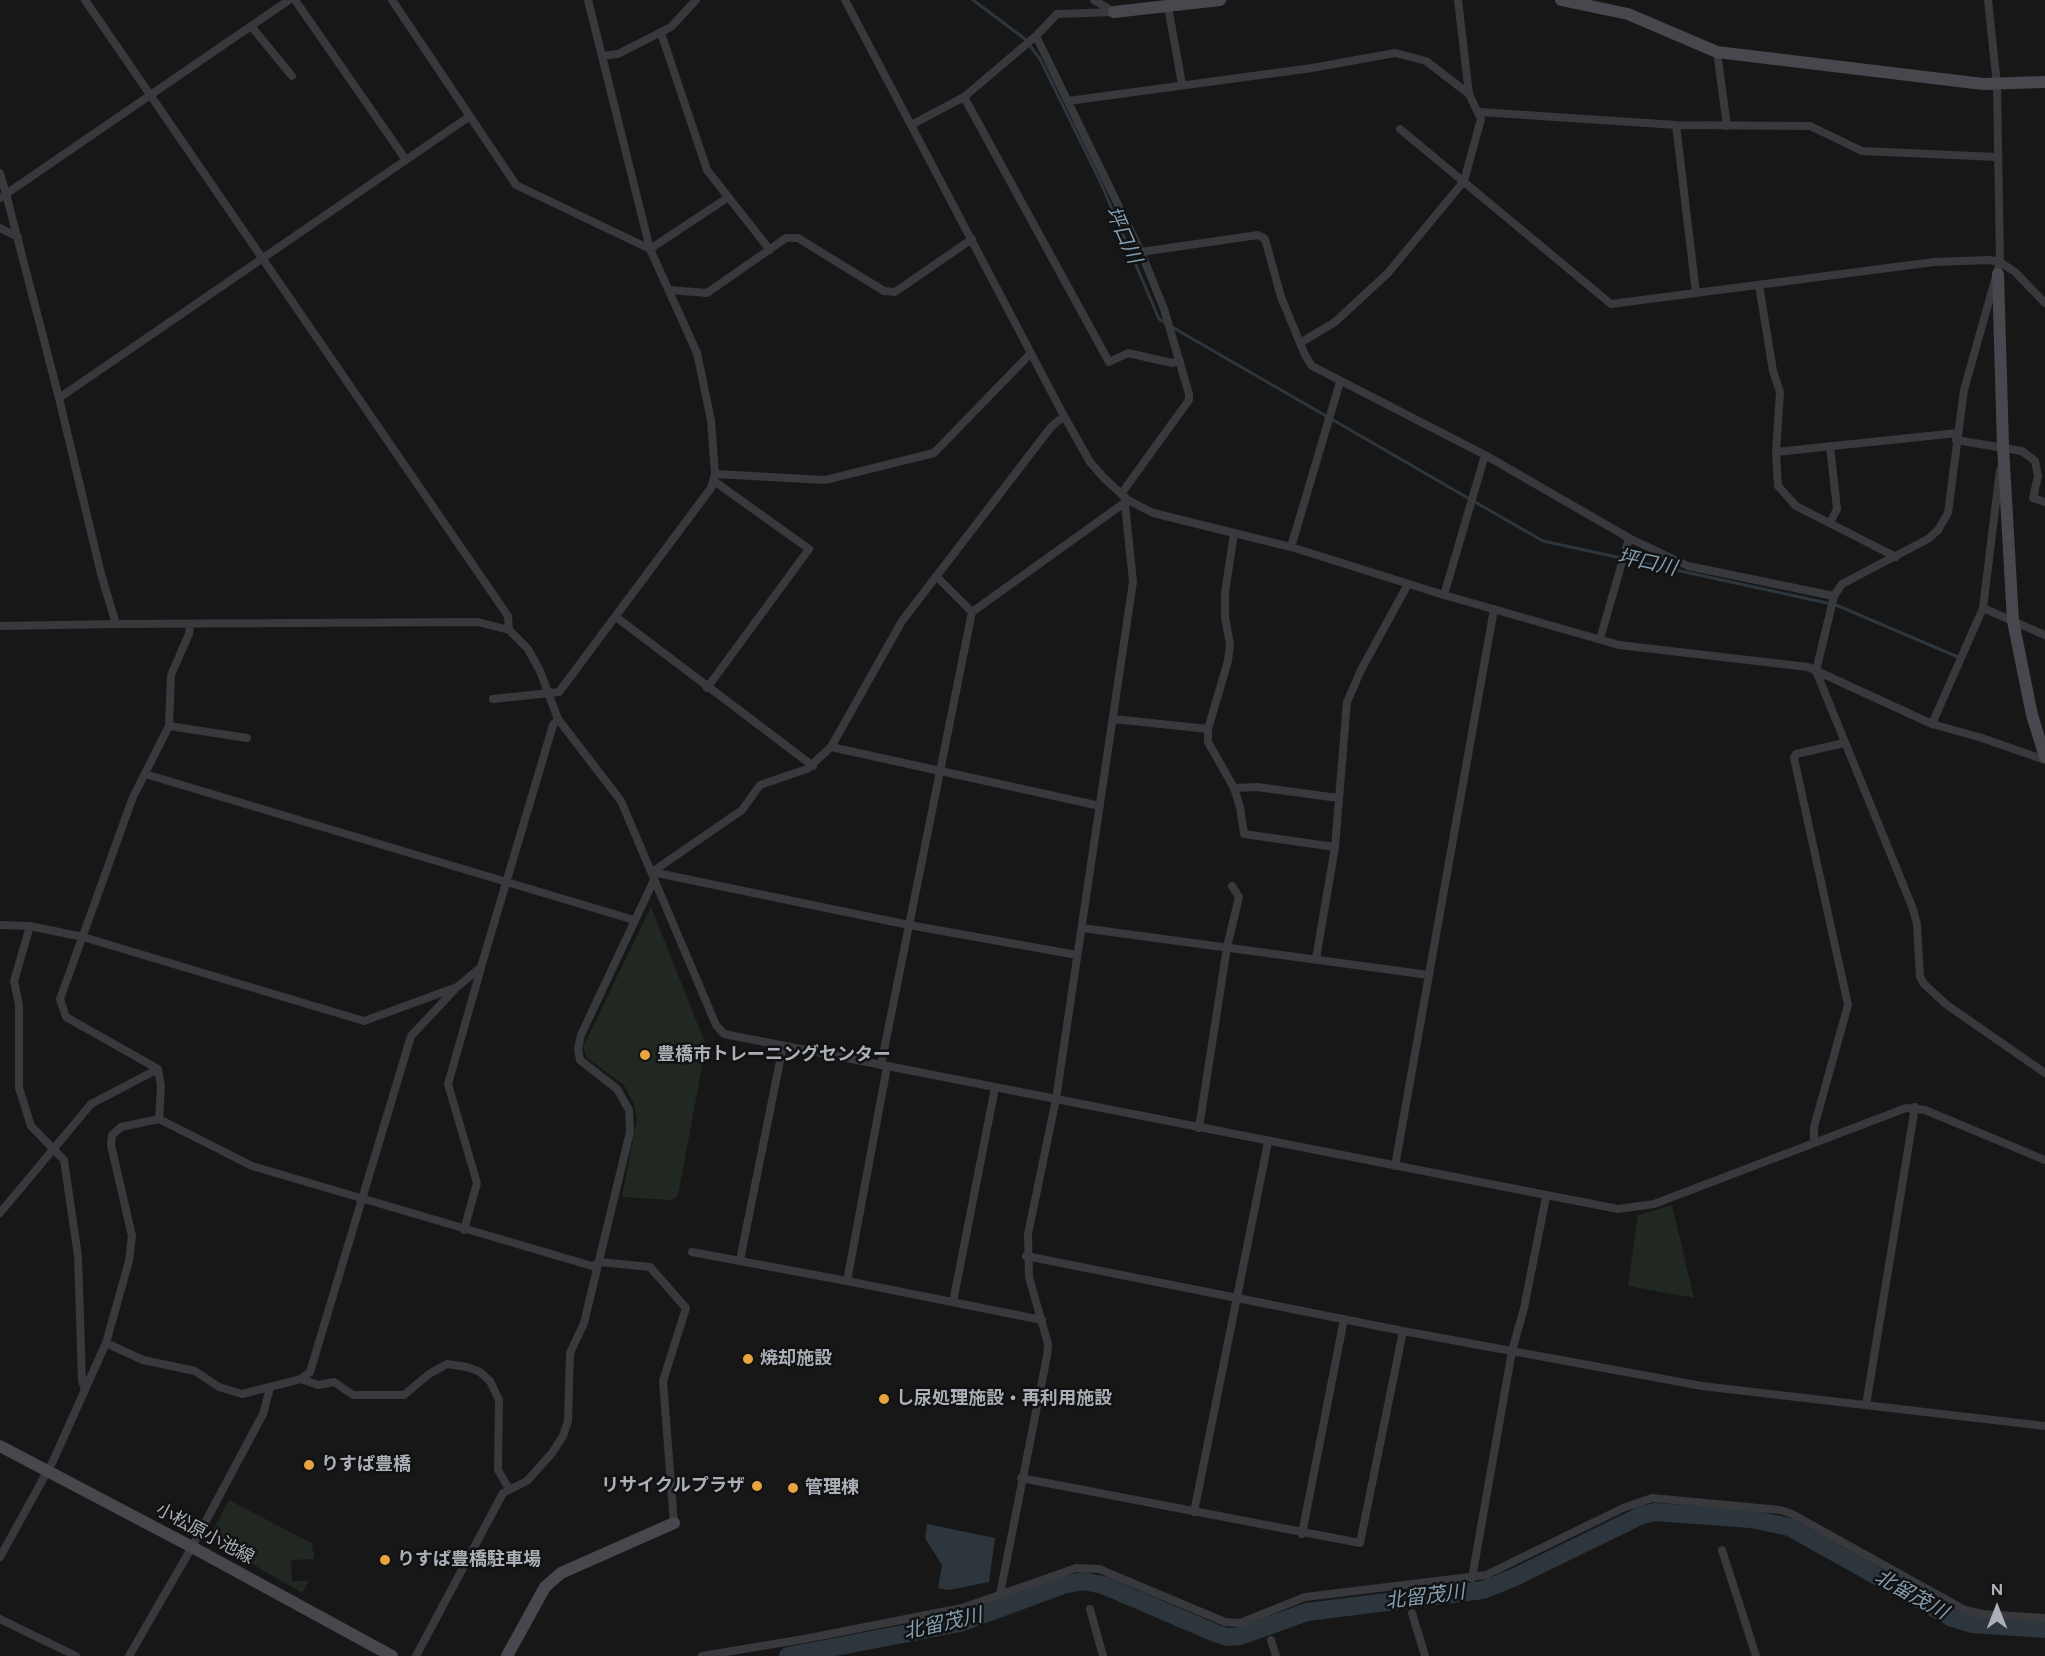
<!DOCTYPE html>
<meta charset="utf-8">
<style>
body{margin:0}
#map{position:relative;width:2045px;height:1656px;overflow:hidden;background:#171718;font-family:Figtree,sans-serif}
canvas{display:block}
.north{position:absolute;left:1967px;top:1578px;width:60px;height:60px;-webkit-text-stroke:4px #121213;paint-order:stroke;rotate:0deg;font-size:16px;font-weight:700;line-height:24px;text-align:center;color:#aaafb8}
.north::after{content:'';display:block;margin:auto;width:21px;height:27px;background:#aaafb8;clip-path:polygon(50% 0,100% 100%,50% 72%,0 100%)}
</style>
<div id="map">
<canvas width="2045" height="1656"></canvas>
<div class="north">N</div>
</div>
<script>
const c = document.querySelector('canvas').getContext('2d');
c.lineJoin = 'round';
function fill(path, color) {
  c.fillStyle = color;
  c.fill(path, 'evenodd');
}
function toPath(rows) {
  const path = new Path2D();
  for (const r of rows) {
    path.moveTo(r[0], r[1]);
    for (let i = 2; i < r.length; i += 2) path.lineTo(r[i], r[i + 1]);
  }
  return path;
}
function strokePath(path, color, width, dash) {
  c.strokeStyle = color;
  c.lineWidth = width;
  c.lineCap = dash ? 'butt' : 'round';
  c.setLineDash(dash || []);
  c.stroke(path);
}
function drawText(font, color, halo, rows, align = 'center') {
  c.font = font + ' Figtree,"Noto Sans JP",sans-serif';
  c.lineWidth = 5;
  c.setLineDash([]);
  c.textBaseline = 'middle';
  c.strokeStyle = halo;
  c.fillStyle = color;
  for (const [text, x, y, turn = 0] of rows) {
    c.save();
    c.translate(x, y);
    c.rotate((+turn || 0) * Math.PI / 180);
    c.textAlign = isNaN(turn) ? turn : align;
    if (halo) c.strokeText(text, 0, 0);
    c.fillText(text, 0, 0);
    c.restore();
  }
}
fill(toPath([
 [651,907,706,1045,678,1196,672,1200,622,1197,637,1119,633,1102,624,1085,587,1058,583,1047],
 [1672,1205,1694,1298,1628,1286,1638,1215],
 [229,1500,313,1544,311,1550,314,1552,314,1559,291,1560,292,1581,309,1581,302,1593,216,1543,213,1530]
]), '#212821');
fill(toPath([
 [927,1524,995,1538,989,1582,949,1590,938,1588,942,1565,925,1538]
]), '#2d363c');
strokePath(toPath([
 [973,0,1025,39,1040,59,1100,181,1159,319,1167,324],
 [1172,327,1326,416],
 [1333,420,1468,498],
 [1475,502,1543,541,1827,603],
 [1836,605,1958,657]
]), '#2d363c', 3);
strokePath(toPath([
 [788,1656,960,1623,1063,1585,1083,1581,1103,1585,1215,1633,1228,1637,1240,1636,1307,1612,1483,1590,1513,1578,1642,1515,1655,1512,1751,1519,1789,1527,1952,1618,1972,1624,2045,1629]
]), '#2d363c', 18);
strokePath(toPath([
 [85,0,508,616,509,630],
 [295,0,406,160],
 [392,0,516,185,650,249,727,198],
 [845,0,911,125],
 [1988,0,1997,85,2000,262,1964,390,1948,513,1938,530,1928,539,1842,584,1834,596,1816,671,1913,909,1917,924,1920,977,1924,984,1947,1005,2045,1073],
 [1168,7,1182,84],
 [251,26,292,76],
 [661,33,707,170,770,250],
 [1036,36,1141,252,1164,309,1189,394,1189,400,1121,494],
 [1717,52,1727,126],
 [602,56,618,54,671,27,696,0],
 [964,97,1109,362,1128,353,1172,363,1180,361],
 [1068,101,1312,68,1395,53,1426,61,1469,94],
 [1480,112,1676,125,1810,126,1862,151,1998,157],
 [1676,125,1696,293],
 [1400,129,1611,304,1934,262,1989,260,2000,262,2015,272,2045,303],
 [0,173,6,194,0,198],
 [0,228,18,237],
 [1141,252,1258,235,1265,239,1281,297,1305,355,1312,366,1485,455,1629,538,1688,566,1834,596],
 [1759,285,1773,371,1780,392,1776,452,1778,486,1796,506,1896,557],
 [669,290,707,293,786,238,798,238,884,291,895,292,972,239],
 [1300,343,1335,322,1388,273,1464,181,1481,119,1469,94,1458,0],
 [59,398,470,116],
 [1064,416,1090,462,1104,478,1128,500,1153,513,1291,547,1444,595,1619,645,1808,667,1932,724,1982,738,2045,760],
 [1956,440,2022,451,2035,461,2038,476,2033,498,2045,502],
 [1776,452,1957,433],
 [715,474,825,480,934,453,1031,353],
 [1830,523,1837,509,1830,446],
 [1291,547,1340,382],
 [936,576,972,612],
 [1444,595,1485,455],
 [1983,608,2045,635],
 [616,617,813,766],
 [116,624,478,622,509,630,528,649,540,671,558,719,621,801,716,1025,724,1034,1618,1209,1654,1204,1906,1108,1925,1110,2045,1160],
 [0,626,116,624,101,574,59,398,6,194,289,0],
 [1600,639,1629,538],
 [707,688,809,549,714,481],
 [493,699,559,692,711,488,715,474,711,420,697,353,650,249,588,0],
 [1113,719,1208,729,1228,661,1230,644,1225,617,1225,593,1234,533],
 [1932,724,1983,608,2000,470],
 [169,726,247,738],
 [1208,729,1208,742,1234,788,1240,807,1244,834,1335,847],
 [831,747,1100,806],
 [145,774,634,920],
 [1234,788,1257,787,1338,798],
 [652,872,742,810,760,785,807,769,831,747,902,621,1051,427,1064,416,911,125,964,97,1036,36,1057,14,1114,12,1094,0],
 [652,872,909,925,1077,955],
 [0,925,30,926,83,937,364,1021,457,987],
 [30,926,14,981,19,1005,19,1088,31,1126,64,1160,78,1256,82,1381,85,1389],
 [1082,928,1429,975],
 [1316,959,1335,847,1347,702,1361,670,1408,584],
 [881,1065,972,612,1127,501],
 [887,1067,847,1281,1042,1320],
 [159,1119,161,1086,158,1069,66,1017,60,999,133,797,169,726,171,675,189,634,190,625],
 [1199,1128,1227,947,1239,897,1232,886],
 [1814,1143,1814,1127,1848,1005,1794,758,1796,754,1844,743],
 [1395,1166,1494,609],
 [0,1213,91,1104,158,1069],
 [464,1230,477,1183,448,1084,481,968],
 [692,1252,847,1281],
 [1026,1256,1403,1331,1702,1386,2045,1426],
 [740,1260,783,1046],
 [953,1302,995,1088],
 [106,1343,143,1360,195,1371,219,1387,242,1394,301,1379,310,1372,411,1036,457,987,481,967,553,725,558,719],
 [301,1379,318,1385,334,1382,353,1395,404,1395,429,1374,447,1364,467,1367,480,1372,490,1381,499,1400,498,1470,509,1489],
 [1866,1405,1915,1107],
 [1021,1478,1360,1543,1403,1331],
 [1194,1512,1268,1142],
 [1302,1534,1344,1319],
 [1722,1550,1756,1656],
 [0,1557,53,1461,106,1343,129,1261,132,1236,111,1145,112,1135,121,1127,159,1119,252,1166,592,1266,600,1262,650,1267,686,1308,663,1381,674,1523],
 [1472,1578,1512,1351,1524,1308,1546,1197],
 [1000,1594,1047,1356,1048,1344,1029,1277,1028,1234,1056,1099,1133,582,1125,504],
 [1090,1609,1103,1656],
 [1412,1613,1425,1656],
 [0,1619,76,1656],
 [1271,1640,1276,1656],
 [129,1656,192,1547,263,1414,270,1388],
 [416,1656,503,1493,527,1481,552,1453,563,1436,568,1421,570,1353,584,1323,630,1132,629,1110,617,1089,580,1060,578,1049,581,1035,654,880],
 [702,1656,804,1639,962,1608,1076,1568,1099,1569,1225,1622,1240,1623,1305,1597,1486,1575,1623,1508,1652,1498,1780,1510,1792,1514,1965,1610,1983,1614,2045,1618]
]), '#38393d', 8);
strokePath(toPath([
 [1561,0,1628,14,1717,52,1983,84,2045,82],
 [1114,12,1220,0],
 [1998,274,2003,446,2013,621,2032,715,2045,757],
 [0,1446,192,1547,392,1656],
 [507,1656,545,1587,561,1573,674,1523]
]), '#46484d', 12);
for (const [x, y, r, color] of [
 [645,1055,6,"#e7a440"],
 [748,1359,6,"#e7a440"],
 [884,1399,6,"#e7a440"],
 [309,1465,6,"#e7a440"],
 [757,1486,6,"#e7a440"],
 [793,1488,6,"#e7a440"],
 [385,1560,6,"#e7a440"]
]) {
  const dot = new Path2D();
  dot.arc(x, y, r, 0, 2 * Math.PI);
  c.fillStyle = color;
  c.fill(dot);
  strokePath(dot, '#121213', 2);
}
drawText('bold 18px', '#aaafb8', '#121213', [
 ["豊橋市トレーニングセンター",657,1055],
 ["焼却施設",760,1359],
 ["し尿処理施設・再利用施設",896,1399],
 ["りすぱ豊橋",321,1465],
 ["リサイクルプラザ",745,1486,"right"],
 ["管理棟",805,1488],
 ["りすぱ豊橋駐車場",397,1560]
], 'left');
drawText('18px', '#aaafb8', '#121213', [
 ["小松原小池線",205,1534,28]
]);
drawText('italic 20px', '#839eb0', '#121213', [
 ["坪口川",1123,235,66],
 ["坪口川",1647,563,12],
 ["北留茂川",1911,1595,29],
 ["北留茂川",1425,1597,-7],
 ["北留茂川",943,1624,-13]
]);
</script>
